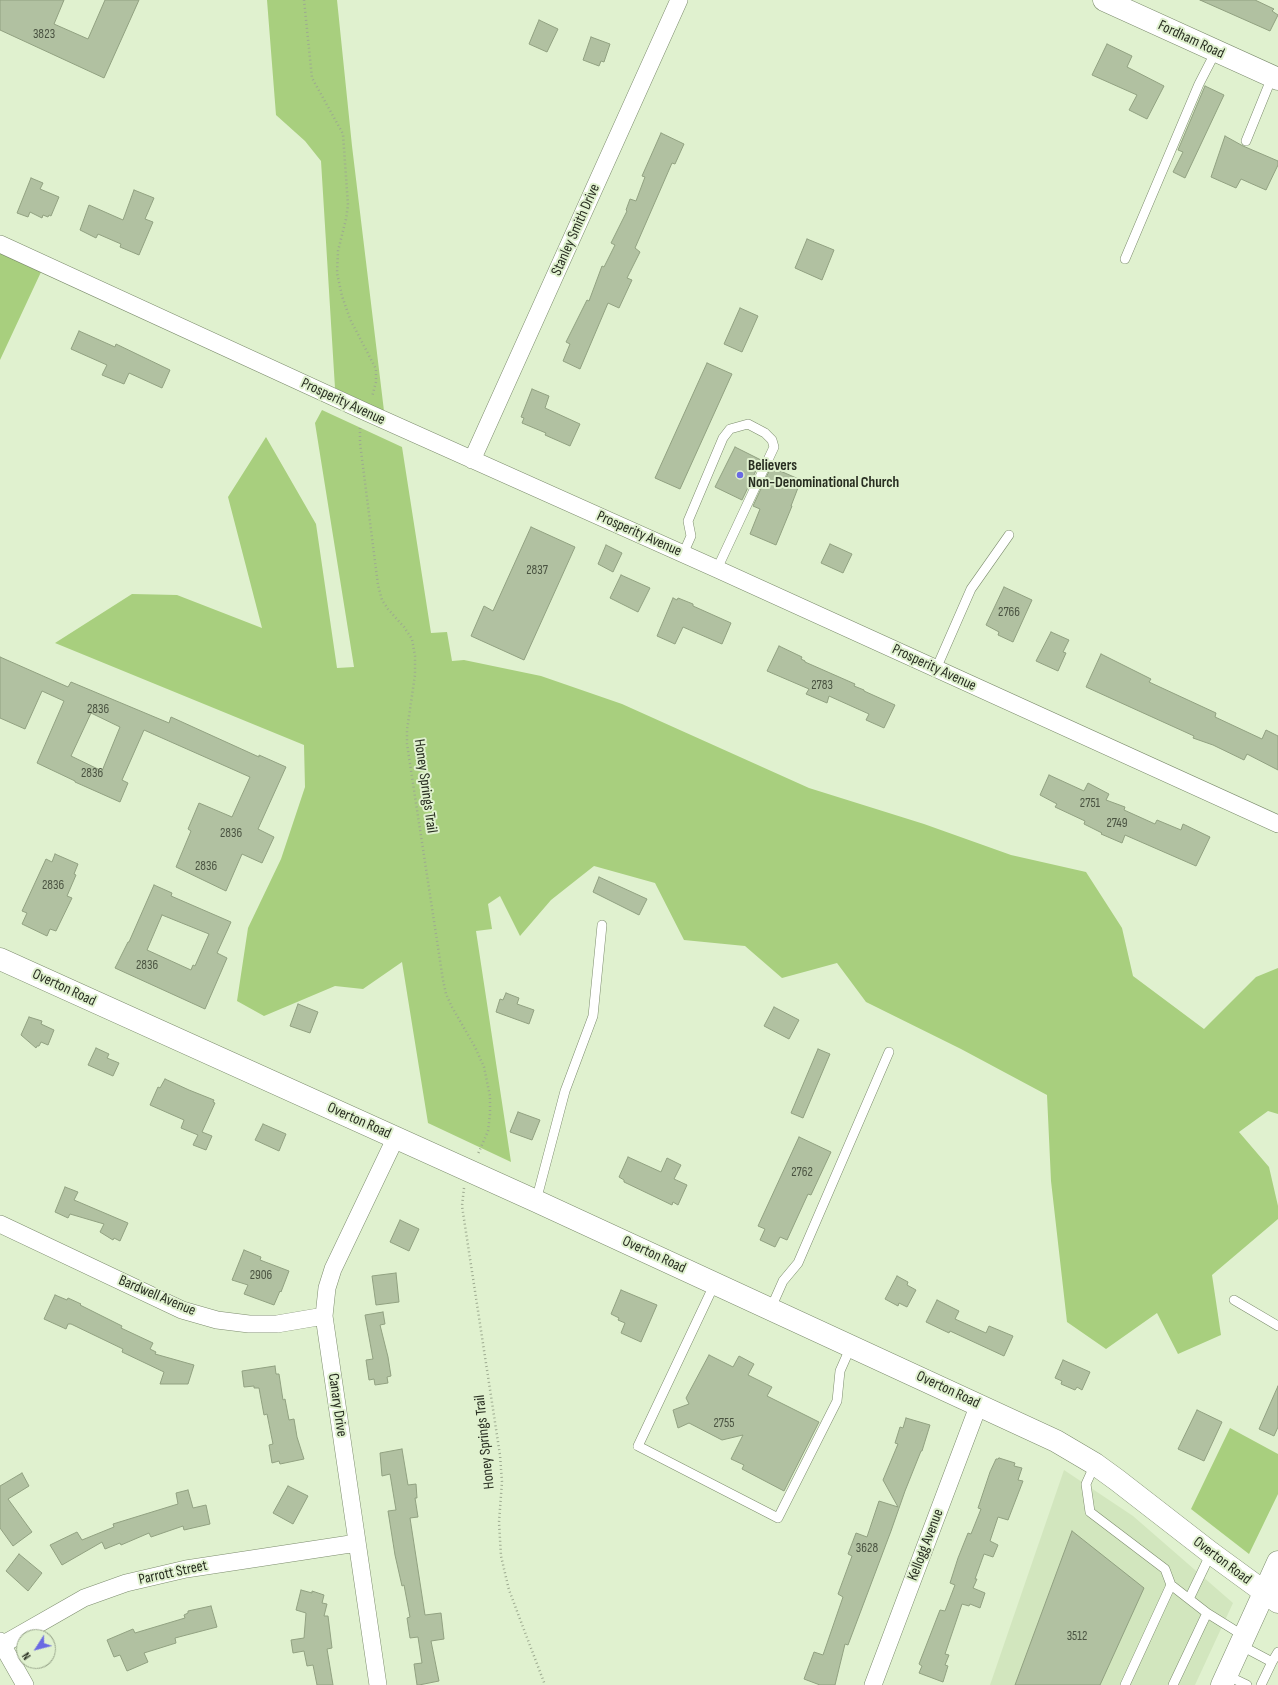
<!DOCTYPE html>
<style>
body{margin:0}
#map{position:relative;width:1278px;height:1685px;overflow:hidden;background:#e0f1cf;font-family:"Sofia Sans Condensed",sans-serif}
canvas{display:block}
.north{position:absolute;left:16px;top:1629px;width:40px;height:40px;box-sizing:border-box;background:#e0f1cf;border:1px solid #96a389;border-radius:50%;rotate:234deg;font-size:11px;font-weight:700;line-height:16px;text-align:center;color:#282e21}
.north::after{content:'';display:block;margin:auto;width:14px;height:18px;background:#6a6ae3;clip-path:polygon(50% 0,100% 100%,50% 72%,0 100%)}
</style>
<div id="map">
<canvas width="1278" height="1685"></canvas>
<div class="north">N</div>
</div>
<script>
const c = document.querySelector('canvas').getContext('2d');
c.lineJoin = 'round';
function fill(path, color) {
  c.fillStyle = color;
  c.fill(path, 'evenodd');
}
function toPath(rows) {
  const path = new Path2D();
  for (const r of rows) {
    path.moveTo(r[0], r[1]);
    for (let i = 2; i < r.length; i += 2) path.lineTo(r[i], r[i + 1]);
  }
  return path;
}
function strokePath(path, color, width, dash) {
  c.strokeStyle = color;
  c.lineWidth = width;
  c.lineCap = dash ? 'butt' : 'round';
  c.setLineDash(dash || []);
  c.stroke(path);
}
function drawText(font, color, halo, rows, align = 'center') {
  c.font = font + ' "Sofia Sans Condensed",sans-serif';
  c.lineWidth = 4;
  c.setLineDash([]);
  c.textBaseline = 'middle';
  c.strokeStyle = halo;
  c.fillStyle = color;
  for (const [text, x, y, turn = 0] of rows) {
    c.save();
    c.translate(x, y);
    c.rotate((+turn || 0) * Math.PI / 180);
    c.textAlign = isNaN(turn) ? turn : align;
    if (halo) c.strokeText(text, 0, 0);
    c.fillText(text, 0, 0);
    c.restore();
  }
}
fill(toPath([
 [1064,1470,1133,1516,1233,1603,1195,1685,990,1685]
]), '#d2e6be');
fill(toPath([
 [267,0,337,0,352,146,384,411,335,388,321,161,305,141,276,115],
 [0,253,41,272,0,360],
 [322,410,402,447,431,633,447,632,452,661,464,660,541,676,622,704,809,788,924,824,1011,855,1086,872,1122,928,1133,976,1204,1029,1256,977,1278,968,1278,1114,1268,1111,1239,1132,1269,1167,1278,1206,1278,1219,1212,1275,1221,1335,1178,1354,1157,1313,1106,1349,1067,1322,1051,1181,1047,1095,961,1049,866,1002,837,963,782,978,745,946,684,940,655,883,594,866,551,900,520,936,500,896,488,904,492,929,476,931,511,1162,428,1123,402,962,363,989,335,986,264,1016,237,1001,248,928,281,859,305,787,304,745,55,643,132,594,177,595,262,628,228,497,266,437,316,524,337,668,354,667,315,423],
 [1230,1428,1278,1454,1278,1494,1249,1554,1191,1509]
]), '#a8cf7e');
const building = toPath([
 [0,0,64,0,54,24,88,39,105,0,139,0,104,78,0,30,0,0],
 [1200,0,1255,0,1274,9,1272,11,1278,15,1270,31,1200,0],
 [539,20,558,29,547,52,529,44,539,20],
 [591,37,610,44,604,62,601,61,599,66,583,60,591,37],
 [1107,44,1132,56,1127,67,1164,86,1147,119,1129,110,1137,95,1092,75,1107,44],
 [1205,86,1224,95,1185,178,1173,172,1183,152,1178,150,1205,86],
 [661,133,684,144,675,164,672,163,635,248,640,252,627,278,632,280,619,308,608,303,580,369,563,361,570,344,566,342,587,300,589,301,602,266,604,267,615,245,611,243,627,211,626,210,630,199,636,201,645,177,642,176,661,133],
 [1225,136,1243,146,1278,161,1278,165,1266,190,1241,179,1236,188,1211,177,1225,136],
 [31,178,43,183,40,189,59,197,51,216,49,215,48,217,43,215,42,218,30,212,28,217,17,213,31,178],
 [134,190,154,198,145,219,153,222,139,255,120,247,121,244,98,234,96,238,80,230,89,205,123,220,134,190],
 [807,239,834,250,822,280,795,268,807,239],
 [740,308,758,316,742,352,724,344,740,308],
 [79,331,115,347,116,344,170,370,162,388,129,373,124,384,102,375,107,365,71,349,79,331],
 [707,363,732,374,680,489,655,478,707,363],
 [532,389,549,396,545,408,580,424,570,446,545,435,546,433,522,423,524,418,521,417,532,389],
 [735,447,761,460,742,500,715,487,735,447],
 [771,467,801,480,791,506,792,506,776,545,750,534,760,509,753,506,771,467],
 [531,527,575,547,524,660,471,636,484,606,493,611,531,527],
 [830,544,852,554,843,573,821,563,830,544],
 [606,545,622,553,613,572,598,564,606,545],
 [621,575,650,588,638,612,610,598,621,575],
 [1004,587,1032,600,1013,642,998,635,999,632,986,625,1004,587],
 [673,598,677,600,678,598,693,604,693,606,731,623,722,644,683,627,675,644,657,636,673,598],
 [1051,632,1069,640,1063,652,1066,653,1058,671,1036,661,1051,632],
 [779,646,802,657,801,659,805,661,805,662,855,684,854,686,864,690,864,691,895,705,884,728,866,720,869,714,829,696,827,703,806,694,809,689,767,671,779,646],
 [1101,654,1151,679,1149,682,1216,713,1215,717,1262,739,1266,730,1278,736,1278,770,1247,754,1244,760,1213,745,1193,738,1194,736,1086,687,1101,654],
 [0,657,68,687,71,682,169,723,171,717,259,757,259,755,286,767,258,829,274,837,262,863,242,854,226,891,176,867,191,831,188,829,199,803,232,817,250,777,144,730,122,780,128,783,120,802,75,782,75,781,37,763,64,701,42,691,25,729,0,718,0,657],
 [91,713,120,727,102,771,71,756,91,713],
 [1049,775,1084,791,1088,783,1109,794,1106,800,1125,807,1124,810,1155,824,1157,820,1181,830,1183,824,1210,837,1196,866,1125,835,1122,843,1101,834,1102,833,1084,824,1085,821,1055,807,1057,804,1040,795,1049,775],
 [55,854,78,864,74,874,76,875,67,896,72,898,56,931,50,929,47,936,22,924,27,913,22,911,46,859,52,862,55,854],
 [599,877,647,899,639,915,593,892,599,877],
 [154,885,172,893,171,896,231,922,217,953,227,958,205,1009,115,968,128,942,129,942,154,885],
 [162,915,209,934,195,966,193,965,191,970,147,950,162,915],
 [506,993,519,998,517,1004,534,1010,529,1024,496,1012,500,999,503,1000,506,993],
 [298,1004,318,1012,310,1033,290,1026,298,1004],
 [774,1007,799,1020,789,1039,764,1026,774,1007],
 [29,1017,42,1021,41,1024,54,1030,48,1045,41,1042,39,1046,37,1046,36,1048,21,1035,29,1017],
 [96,1048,109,1054,107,1058,119,1063,113,1076,88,1065,96,1048],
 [818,1049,830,1054,803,1118,791,1113,818,1049],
 [165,1079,189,1090,214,1100,213,1102,215,1103,202,1132,212,1136,206,1150,193,1145,198,1135,181,1128,184,1120,150,1105,158,1087,160,1088,165,1079],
 [518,1112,540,1120,532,1140,510,1132,518,1112],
 [263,1124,286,1134,279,1151,255,1140,263,1124],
 [799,1137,831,1152,811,1195,808,1194,787,1240,780,1237,775,1247,760,1240,765,1229,758,1226,799,1137],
 [628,1157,661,1172,667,1158,681,1165,674,1179,687,1185,678,1205,673,1202,672,1205,624,1182,624,1180,619,1177,628,1157],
 [65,1187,78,1192,74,1200,128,1223,120,1241,114,1238,113,1240,100,1232,104,1224,70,1214,68,1218,55,1212,65,1187],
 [400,1220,419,1229,409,1251,390,1242,400,1220],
 [244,1250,261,1257,260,1260,289,1271,281,1292,280,1291,274,1305,244,1294,248,1285,232,1280,244,1250],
 [396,1273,399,1302,376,1305,372,1276,396,1273],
 [897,1276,908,1282,907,1285,916,1290,907,1307,899,1303,898,1306,885,1299,897,1276],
 [621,1290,657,1305,641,1342,621,1333,625,1323,618,1320,619,1318,611,1314,621,1290],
 [55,1295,67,1300,68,1298,81,1304,80,1305,122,1326,121,1328,153,1343,150,1349,156,1352,155,1354,194,1365,188,1384,160,1384,164,1372,122,1352,123,1349,71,1324,68,1324,66,1329,44,1319,55,1295],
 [937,1300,959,1311,955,1319,986,1333,989,1326,1013,1336,1004,1356,950,1331,949,1333,926,1322,937,1300],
 [383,1312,385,1324,380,1325,388,1357,391,1376,387,1377,388,1383,375,1385,374,1379,369,1380,366,1360,373,1359,365,1315,383,1312],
 [709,1355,733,1367,739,1356,754,1364,748,1375,772,1387,767,1396,819,1422,784,1491,742,1469,744,1465,731,1459,743,1435,722,1440,689,1423,678,1428,673,1410,689,1404,686,1398,709,1355],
 [1063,1360,1090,1372,1082,1390,1077,1387,1075,1390,1061,1384,1062,1381,1055,1378,1063,1360],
 [275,1366,276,1374,279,1374,283,1400,285,1399,289,1420,294,1419,297,1437,304,1459,280,1464,279,1461,272,1463,269,1445,273,1444,267,1414,264,1415,259,1388,254,1388,254,1386,244,1387,242,1371,275,1366],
 [1278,1386,1278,1427,1274,1436,1259,1429,1278,1386],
 [1197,1410,1222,1422,1204,1461,1178,1449,1197,1410],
 [906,1418,930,1425,922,1451,921,1451,905,1491,891,1531,848,1645,845,1644,835,1685,820,1685,804,1679,814,1652,823,1655,843,1597,838,1594,852,1556,848,1554,856,1533,867,1537,879,1501,898,1507,883,1480,898,1444,895,1443,900,1427,903,1428,906,1418],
 [402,1449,408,1485,416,1484,417,1498,415,1498,418,1517,410,1518,425,1615,441,1613,444,1639,431,1641,439,1681,419,1685,417,1685,414,1664,422,1663,418,1637,410,1638,407,1618,410,1617,404,1585,402,1586,395,1555,388,1511,396,1510,390,1474,382,1476,380,1453,402,1449],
 [999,1458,1015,1463,1014,1466,1022,1468,1018,1480,1023,1481,1008,1520,998,1517,990,1541,998,1545,993,1557,984,1554,975,1579,977,1579,973,1588,985,1593,980,1608,970,1604,969,1606,962,1604,945,1654,949,1655,945,1665,948,1666,943,1682,919,1673,922,1666,919,1664,940,1610,945,1611,955,1585,950,1583,958,1558,968,1533,971,1534,981,1509,978,1508,990,1472,996,1459,998,1459,999,1458],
 [22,1473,29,1486,8,1499,32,1532,13,1546,0,1528,0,1486,22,1473],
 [288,1486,308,1496,293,1524,273,1513,288,1486],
 [188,1490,193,1508,206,1505,210,1524,184,1530,183,1526,151,1537,149,1533,121,1545,120,1543,105,1549,102,1542,62,1565,50,1545,77,1532,82,1540,114,1527,113,1524,178,1504,176,1493,188,1490],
 [1072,1531,1144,1588,1100,1685,1015,1685,1072,1531],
 [19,1554,42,1573,28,1591,6,1571,19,1554],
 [301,1590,312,1593,312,1591,324,1595,322,1603,327,1604,324,1616,328,1616,332,1648,327,1649,333,1685,317,1685,313,1665,307,1666,304,1651,293,1653,291,1640,304,1638,306,1613,296,1610,301,1590],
 [211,1606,217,1627,175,1638,176,1643,144,1653,148,1662,127,1671,120,1655,114,1657,107,1640,133,1629,135,1633,185,1618,184,1615,188,1613,188,1611,211,1606]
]);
fill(building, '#b1c1a1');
strokePath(building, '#91a181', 1);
const lane = toPath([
 [1246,141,1272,77],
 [1125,259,1199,84,1216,51],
 [683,554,691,536,688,521,723,438,730,429,748,424,765,433,772,440,774,447,717,569],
 [936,669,971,589,1009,535],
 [536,1201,565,1091,593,1016,602,925],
 [715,1283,638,1446,778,1518,837,1401,840,1371,851,1346],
 [1234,1300,1278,1326],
 [771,1308,783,1281,798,1263,889,1052],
 [1095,1464,1086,1484,1090,1512,1165,1569,1171,1585,1125,1685],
 [1171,1585,1189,1599],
 [1207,1613,1244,1636],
 [1240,1645,1272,1662,1261,1685],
 [1272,1662,1278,1652],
 [1226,1675,1247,1685],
 [1173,1685,1207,1613,1189,1599,1211,1553]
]);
const street = toPath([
 [0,244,366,412,717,569,1278,824],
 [472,460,679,0],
 [0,1224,182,1310,217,1320,249,1324,277,1324,324,1316],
 [0,1641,25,1685],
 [2,1645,84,1598,126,1583,186,1569,357,1543],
 [378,1685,324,1316,327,1288,333,1269,396,1137],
 [873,1685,979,1404]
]);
const secondary = toPath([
 [1104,0,1278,79],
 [0,959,536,1201,1056,1441,1095,1464,1117,1480,1211,1553,1278,1602],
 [1222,1685,1278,1562]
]);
strokePath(lane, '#7c8c6d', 10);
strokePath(street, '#7c8c6d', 18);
strokePath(secondary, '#7c8c6d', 23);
strokePath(toPath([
 [304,0,312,78,343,134,348,205,346,219,338,251,337,273,342,296,350,319,376,369,376,382,372,397],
 [360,428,360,443,378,585,382,600,388,609,404,627,412,639,415,656,415,675,407,730,407,744,443,980,446,994,452,1007,475,1047,484,1067,490,1096,490,1114,488,1131,478,1154],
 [464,1188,462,1206,500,1455,502,1482,499,1522,501,1556,509,1590,545,1685]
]), '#9daa90', 2.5, [1, 3]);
strokePath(lane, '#fff', 9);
strokePath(street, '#fff', 17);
strokePath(secondary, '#fff', 22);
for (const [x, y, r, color] of [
 [740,475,4,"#6a6ae3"]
]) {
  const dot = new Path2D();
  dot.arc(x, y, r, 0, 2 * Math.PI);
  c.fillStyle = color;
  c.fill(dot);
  strokePath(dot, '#e0f1cf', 1.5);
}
drawText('13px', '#4a5341', null, [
 ["3823",44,35],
 ["2837",537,571],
 ["2766",1009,613],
 ["2783",822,686],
 ["2836",98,710],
 ["2836",92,774],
 ["2751",1090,804],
 ["2749",1117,824],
 ["2836",231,834],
 ["2836",206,867],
 ["2836",53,886],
 ["2836",147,966],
 ["2762",802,1173],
 ["2906",261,1276],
 ["2755",724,1424],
 ["3628",867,1549],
 ["3512",1077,1637]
]);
drawText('15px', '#282e21', '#e0f1cf', [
 ["Fordham Road",1191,40,25],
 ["Stanley Smith Drive",576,230,-66],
 ["Prosperity Avenue",343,402,25],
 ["Prosperity Avenue",639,534,24],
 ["Prosperity Avenue",934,668,25],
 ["Honey Springs Trail",425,786,82],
 ["Overton Road",64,988,25],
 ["Overton Road",359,1121,24],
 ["Overton Road",654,1255,25],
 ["Bardwell Avenue",157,1296,23],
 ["Overton Road",948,1390,25],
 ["Canary Drive",337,1405,82],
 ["Honey Springs Trail",485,1442,-96],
 ["Kellogg Avenue",926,1545,-69],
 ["Overton Road",1222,1561,37],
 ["Parrott Street",173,1573,-12]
]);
drawText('bold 15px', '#282e21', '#e0f1cf', [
 ["Believers",748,466],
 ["Non-Denominational Church",748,483]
], 'left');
</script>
